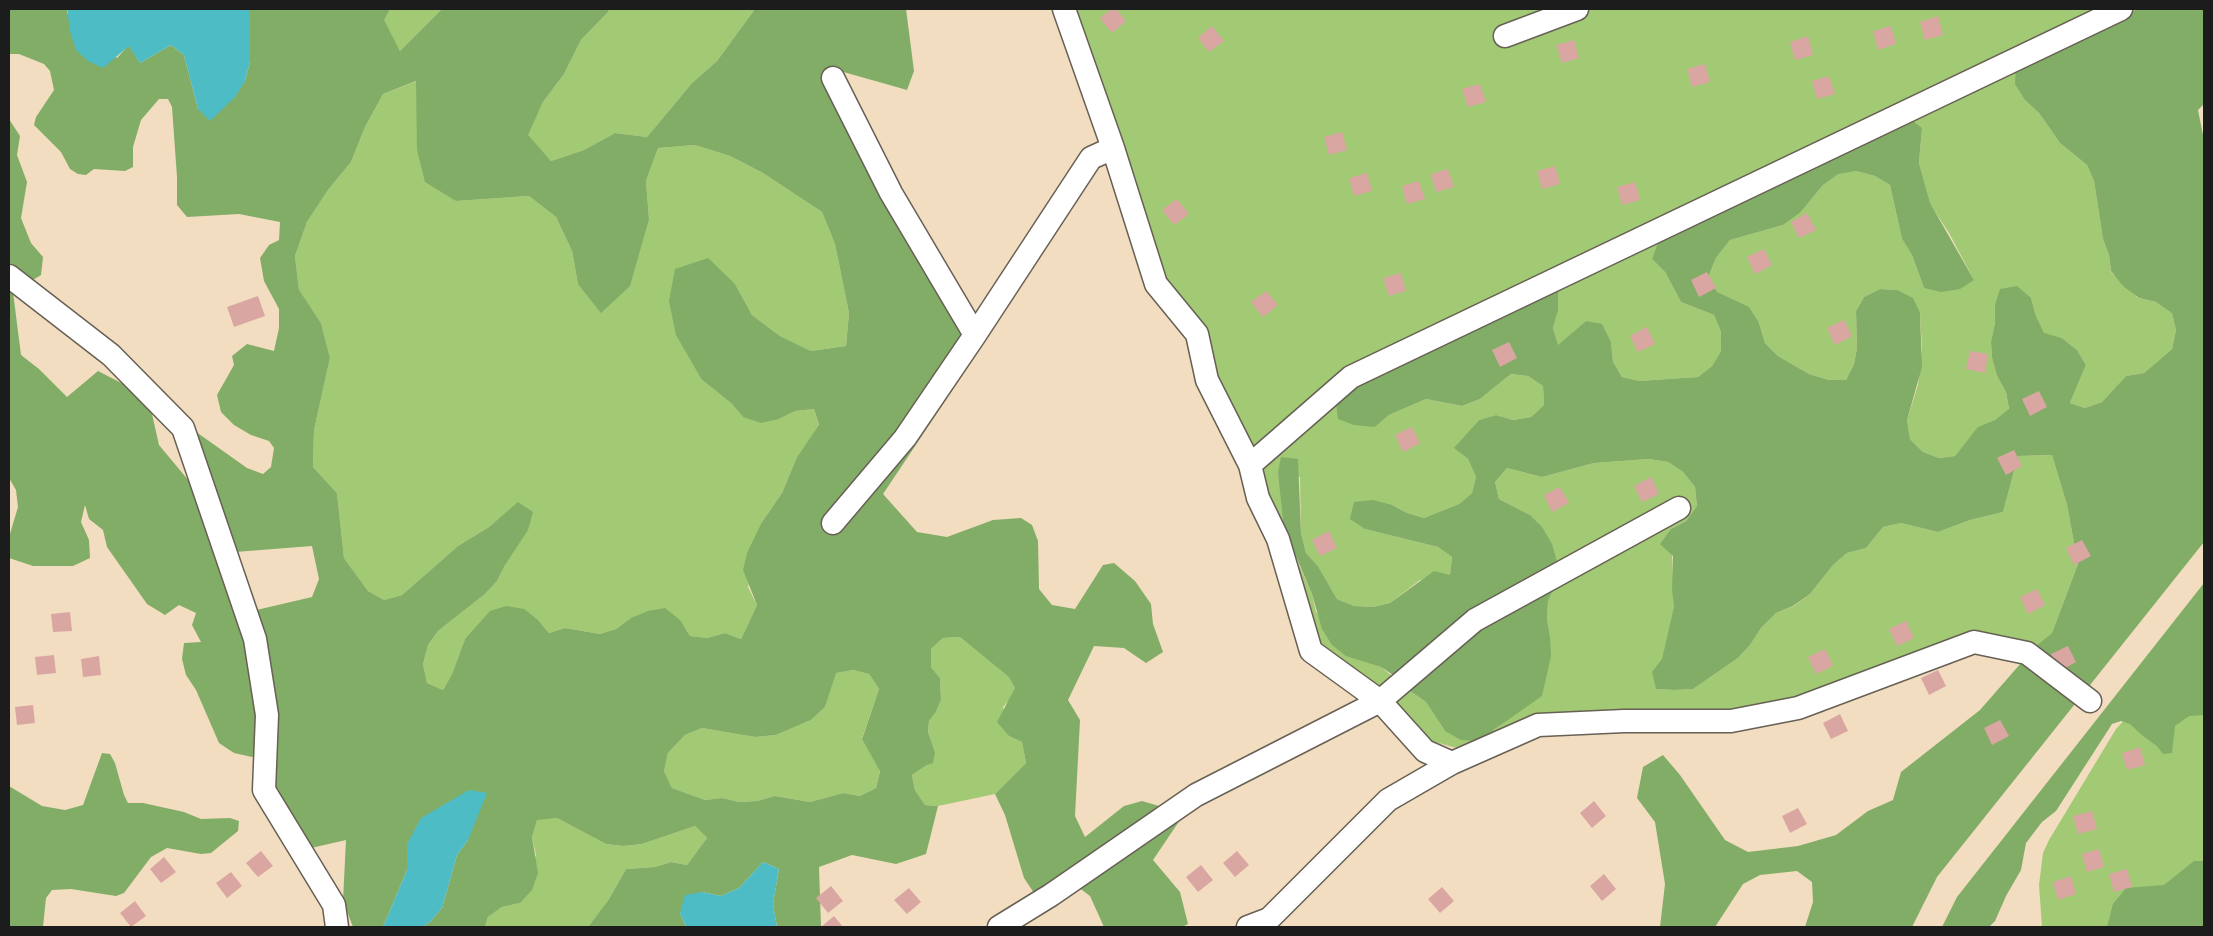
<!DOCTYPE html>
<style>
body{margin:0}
#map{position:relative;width:2213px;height:936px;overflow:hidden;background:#f3ddc0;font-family:Pangolin,sans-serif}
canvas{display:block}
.frame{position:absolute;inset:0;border:10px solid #1c1c1c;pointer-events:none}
</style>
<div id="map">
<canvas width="2213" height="936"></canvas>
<div class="frame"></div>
</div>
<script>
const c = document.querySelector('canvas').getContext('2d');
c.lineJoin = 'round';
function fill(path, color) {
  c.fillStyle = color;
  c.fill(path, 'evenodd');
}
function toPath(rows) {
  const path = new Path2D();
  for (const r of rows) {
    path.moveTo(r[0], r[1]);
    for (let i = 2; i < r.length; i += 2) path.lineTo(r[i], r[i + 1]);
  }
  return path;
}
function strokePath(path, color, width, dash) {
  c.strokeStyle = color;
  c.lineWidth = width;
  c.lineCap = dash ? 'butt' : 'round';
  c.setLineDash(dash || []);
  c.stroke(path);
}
fill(toPath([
 [390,9,442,9,400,51,383,20],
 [608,9,755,9,717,61,692,83,647,137,615,133,584,150,551,161,527,136,543,102,564,74,581,40,607,13],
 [1071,9,2138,9,2016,65,2025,100,2039,113,2060,143,2087,165,2094,181,2103,239,2109,255,2111,272,2138,298,2156,302,2172,312,2176,330,2172,349,2144,373,2126,376,2102,402,2085,408,2070,403,2086,365,2077,350,2062,338,2044,334,2036,316,2031,298,1995,305,1995,323,1991,341,1992,358,1997,376,2006,392,2009,410,1995,420,1978,428,1955,456,1939,458,1923,452,1910,439,1907,420,1918,385,1922,349,1920,313,1897,290,1880,289,1864,297,1856,311,1857,348,1854,364,1846,380,1829,380,1809,374,1778,356,1765,343,1759,323,1717,292,1709,275,1716,258,1730,240,1783,225,1800,213,1823,185,1838,173,1856,171,1875,176,1890,185,1902,239,1912,255,1924,288,1974,280,1949,233,1930,204,1919,163,1922,128,1652,259,1665,272,1681,302,1714,315,1721,332,1721,351,1712,366,1698,377,1639,381,1622,377,1613,362,1611,342,1586,321,1558,346,1553,328,1558,311,1557,291,1361,382,1375,427,1389,415,1426,399,1462,406,1480,399,1511,374,1528,376,1543,386,1544,405,1531,417,1513,420,1496,415,1479,420,1455,448,1468,459,1476,477,1472,493,1459,504,1424,518,1407,513,1392,505,1365,529,1438,547,1452,557,1450,575,1420,580,1390,603,1373,607,1354,606,1337,599,1318,566,1306,553,1301,533,1300,477,1278,473,1290,545,1312,594,1316,612,1364,661,1381,667,1410,691,1426,702,1445,731,1494,730,1525,706,1542,696,1550,636,1547,619,1548,600,1556,583,1530,515,1499,499,1495,482,1507,468,1542,477,1594,463,1649,459,1668,462,1683,472,1695,487,1697,506,1686,521,1671,529,1674,606,1656,689,1674,690,1693,689,1738,658,1750,645,1761,628,1776,613,1794,606,1810,594,1833,565,1847,553,1866,548,1883,527,1901,523,1938,532,1970,520,2003,512,2018,456,2052,455,2067,505,2078,564,2052,633,2036,647,1971,632,1812,693,1741,713,1538,717,1467,751,1421,738,1317,651,1217,383,1205,326,1162,277],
 [417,81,417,150,456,201,529,196,556,217,572,251,578,284,649,219,646,181,658,148,695,145,730,156,763,173,822,212,835,244,849,313,846,346,811,351,780,336,752,315,735,284,702,380,731,403,743,417,779,419,795,411,814,409,819,426,797,457,782,493,762,522,748,587,757,605,741,639,725,633,707,638,690,636,681,621,631,618,616,629,600,634,565,628,549,633,538,620,465,639,452,674,443,690,427,683,423,664,428,645,438,631,485,594,497,581,505,565,518,503,489,527,458,546,402,595,384,600,368,591,344,558,337,493,313,467,314,430,330,358,321,323,299,291,295,256,307,222,328,190,351,162,365,127,383,94],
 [2204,634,2204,927,2042,927,2039,885,2043,853,2049,840,2116,729],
 [960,637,1010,677,1015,688,1012,697,1003,707,1009,736,1022,742,1026,763,995,794,938,806,925,805,915,790,912,775,927,765,935,752,928,732,929,721,936,712,941,700,940,678,931,667,931,649,943,638],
 [853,670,869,674,879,689,862,738,880,770,876,788,860,796,843,793,810,802,775,796,757,801,739,802,722,798,705,800,672,788,664,771,668,753,685,735,702,728,755,737,776,735,811,720,825,707,835,673],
 [557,818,606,844,623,846,642,844,695,826,707,838,687,865,671,862,655,867,626,869,609,899,588,927,485,927,488,917,502,907,520,903,536,855,532,837,537,819]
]), '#a2c974');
fill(toPath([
 [9,9,67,9,67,13,117,58,129,45,140,63,171,45,184,55,198,109,245,81,250,62,250,9,390,9,384,20,400,51,442,9,608,9,608,12,581,40,564,74,543,102,528,135,551,161,584,150,615,133,647,137,692,83,717,61,755,9,906,9,914,71,907,90,833,69,824,78,837,111,978,352,883,494,917,532,947,537,993,520,1021,518,1032,525,1038,541,1039,589,1052,605,1075,609,1103,565,1114,563,1135,581,1151,604,1153,624,1163,652,1146,663,1124,648,1094,646,1068,700,1080,720,1075,816,1085,837,1124,806,1142,801,1159,806,1180,820,1153,860,1180,892,1188,924,1182,927,1104,927,1090,896,1065,877,1034,893,1024,878,1005,815,995,794,1026,763,1022,742,1009,736,997,722,1015,688,1009,677,960,637,943,638,931,649,931,667,940,678,941,700,936,712,929,721,928,732,935,752,933,763,927,765,912,775,915,790,925,805,938,806,926,854,896,864,852,855,819,867,821,927,777,927,773,904,779,869,763,862,739,888,721,896,702,892,680,913,686,927,588,927,609,899,626,869,655,867,671,862,687,865,707,838,695,826,642,844,623,846,606,844,557,818,537,820,532,837,538,873,532,890,520,903,502,907,488,917,485,927,422,927,430,922,442,908,457,855,468,840,407,844,407,870,383,927,353,927,343,901,346,840,311,848,274,792,267,747,252,757,234,753,219,743,196,690,186,675,182,659,184,643,201,642,192,625,196,613,179,605,165,615,147,604,107,547,103,530,89,519,85,505,81,522,89,540,90,558,73,566,33,566,9,558,9,537,18,507,16,490,9,478,9,119,20,136,17,155,27,182,21,218,31,243,43,257,41,275,33,280,12,284,21,355,39,369,67,397,98,371,131,388,152,414,159,445,189,481,233,609,248,612,312,597,319,579,312,546,235,552,192,429,247,468,263,474,271,467,274,448,269,441,251,435,234,425,221,412,217,395,234,365,232,356,247,344,274,351,279,328,279,309,264,281,260,258,269,245,279,240,280,222,239,214,187,217,177,205,177,177,172,107,168,99,159,99,141,120,133,147,133,167,125,171,94,169,86,175,78,174,70,169,61,152,34,125,36,117,54,90,50,71,44,64,19,54,9,54],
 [416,81,417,150,425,182,456,201,529,196,556,217,572,251,578,284,601,313,630,286,649,219,646,181,658,148,695,145,730,156,763,173,822,212,835,244,849,313,846,346,811,351,780,336,752,315,735,284,708,258,675,269,669,301,676,335,702,380,731,403,743,417,761,423,779,419,795,411,814,409,819,425,797,457,782,493,762,522,747,553,743,570,757,605,741,639,725,633,707,638,690,636,681,621,665,608,648,611,631,618,616,629,600,634,565,628,549,633,538,620,524,609,506,606,490,611,465,639,452,674,443,690,427,683,423,664,428,645,438,631,485,594,497,581,505,565,528,530,533,512,518,502,489,527,458,546,402,595,384,600,368,591,344,558,337,493,313,467,314,430,330,358,321,323,299,290,295,256,307,222,328,190,351,162,365,127,383,94],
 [853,670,869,674,879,689,862,739,880,771,876,788,860,796,843,793,810,802,775,796,757,801,739,802,722,798,705,800,672,788,664,771,668,753,685,735,702,728,755,737,776,735,811,720,825,707,836,673],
 [2138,9,2204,9,2204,104,2198,110,2204,140,2204,542,1937,877,1912,927,1805,927,1813,902,1812,882,1797,871,1760,875,1743,884,1715,927,1660,927,1665,884,1655,822,1637,798,1643,767,1663,755,1680,775,1725,840,1748,852,1798,846,1836,835,1868,811,1893,800,1901,772,1980,710,2035,647,2052,633,2078,564,2067,505,2052,455,2018,456,2003,512,1970,520,1938,532,1901,523,1883,527,1866,548,1847,553,1833,565,1810,594,1793,606,1776,613,1761,628,1750,645,1738,658,1693,689,1674,690,1656,689,1652,672,1662,659,1674,606,1672,590,1673,556,1660,544,1671,529,1686,521,1697,506,1695,487,1683,472,1668,462,1649,459,1594,463,1542,477,1507,468,1495,482,1499,499,1530,515,1542,527,1552,544,1557,562,1556,583,1548,601,1547,619,1550,636,1551,656,1542,696,1478,741,1461,740,1445,731,1426,702,1410,691,1396,677,1381,667,1346,656,1332,645,1322,629,1312,594,1284,528,1278,473,1281,457,1298,459,1301,533,1306,553,1318,566,1337,599,1354,606,1373,607,1390,603,1434,571,1450,575,1452,557,1438,547,1365,529,1350,519,1354,502,1373,500,1392,505,1407,513,1424,518,1459,504,1472,493,1476,477,1468,459,1454,448,1479,420,1496,415,1513,420,1531,417,1544,405,1543,386,1528,376,1511,374,1480,399,1462,406,1426,399,1389,415,1375,427,1354,425,1338,419,1336,402,1361,382,1558,291,1558,311,1553,328,1558,345,1586,321,1602,324,1611,342,1613,362,1622,377,1639,381,1698,377,1712,366,1721,351,1721,332,1714,315,1681,302,1665,272,1652,259,1658,243,1908,117,1922,128,1919,163,1930,203,1974,280,1960,289,1941,292,1924,288,1912,255,1902,239,1890,185,1875,176,1856,171,1838,174,1823,185,1800,213,1783,225,1730,240,1716,258,1709,275,1717,292,1749,307,1759,323,1765,343,1778,356,1809,374,1829,380,1846,380,1854,364,1857,348,1856,311,1864,297,1880,289,1897,290,1913,298,1920,313,1922,367,1907,420,1910,439,1923,452,1939,458,1955,456,1978,427,1995,420,2009,409,2006,392,1997,376,1992,358,1991,341,1995,323,1995,305,2000,289,2017,286,2031,298,2036,316,2044,333,2062,338,2077,350,2086,365,2070,403,2085,408,2102,402,2126,376,2144,373,2172,349,2176,330,2172,313,2156,302,2139,298,2123,286,2111,271,2109,255,2103,239,2094,181,2087,165,2060,143,2039,113,2025,100,2015,84,2016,65],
 [2204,583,2204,715,2189,716,2175,726,2172,753,2163,754,2157,746,2143,736,2130,724,2121,721,2112,724,2056,811,2042,822,2026,843,2021,870,2006,896,1995,921,1989,927,1942,927,1957,897],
 [102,753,110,754,115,763,124,795,128,803,143,803,184,812,201,819,230,818,239,821,238,831,211,853,201,854,167,848,151,857,124,893,116,896,71,889,52,890,46,898,43,927,9,927,9,786,42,806,65,810,83,805],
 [2194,861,2204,861,2204,927,2107,927,2113,904,2126,888,2164,885]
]), '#81ad66');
fill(toPath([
 [67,9,250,9,250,62,245,81,235,97,210,121,198,109,184,55,171,45,140,63,129,46,103,68,88,61,76,50,70,31],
 [469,790,487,793,468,840,457,855,442,908,430,922,422,927,383,927,407,870,407,844,421,818],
 [763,862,779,869,773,904,777,927,686,927,680,913,685,895,702,892,721,896,739,888]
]), '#4ebcc5');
fill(toPath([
 [1112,9,1116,9,1126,21,1112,33,1100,18],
 [1938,16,1943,35,1925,40,1920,22],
 [1212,26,1224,41,1209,52,1198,38],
 [1891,26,1896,44,1878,50,1873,31],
 [1808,36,1813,55,1795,60,1790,42],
 [1574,40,1579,58,1562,63,1556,45],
 [1705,64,1710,82,1692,87,1687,69],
 [1829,76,1835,94,1817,99,1812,81],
 [1480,84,1486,102,1468,107,1462,89],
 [1342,132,1347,150,1329,155,1324,137],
 [1555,166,1560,184,1542,189,1537,171],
 [1448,169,1454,187,1436,192,1431,174],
 [1367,173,1372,191,1354,196,1349,178],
 [1419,181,1425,199,1407,204,1402,186],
 [1635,182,1640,200,1622,205,1617,187],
 [1177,199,1189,214,1174,225,1162,210],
 [1807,213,1816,230,1799,238,1791,222],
 [1764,249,1772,265,1755,274,1747,257],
 [1707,272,1716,288,1699,297,1691,280],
 [1401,273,1406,291,1389,296,1383,278],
 [1266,291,1278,305,1263,317,1251,302],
 [258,296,265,316,234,327,227,307],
 [1844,320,1852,336,1835,345,1827,328],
 [1647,327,1655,344,1638,352,1630,336],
 [1509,342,1517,358,1500,367,1492,350],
 [1970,351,1988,354,1985,373,1966,369],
 [2039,391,2047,407,2030,416,2022,399],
 [1412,427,1420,443,1403,452,1395,435],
 [2014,450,2022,466,2006,475,1997,458],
 [1651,477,1659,494,1642,502,1634,486],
 [1560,487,1569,503,1552,512,1544,495],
 [1329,531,1337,548,1320,556,1312,540],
 [2082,540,2091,556,2074,565,2066,548],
 [2037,589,2045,605,2028,614,2020,597],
 [70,612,72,631,53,632,51,614],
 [1906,621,1914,638,1897,646,1889,629],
 [2068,646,2076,662,2060,671,2051,654],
 [1825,649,1833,666,1816,674,1808,657],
 [54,655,56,673,37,675,35,657],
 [99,656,101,675,83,677,81,659],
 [1938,670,1946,686,1929,695,1921,678],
 [33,705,35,723,17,725,15,707],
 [1840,714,1848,731,1831,739,1823,723],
 [2000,720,2009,736,1992,745,1984,728],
 [2140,747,2145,765,2127,770,2122,753],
 [1594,801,1606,816,1592,828,1580,813],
 [1798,808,1807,824,1790,833,1782,816],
 [2092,811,2097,829,2078,834,2073,816],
 [2099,849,2104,867,2087,872,2082,854],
 [261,851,273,866,258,877,246,863],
 [1237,851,1249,865,1235,877,1223,863],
 [164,857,176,872,161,883,150,869],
 [1201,865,1213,880,1198,892,1186,877],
 [2127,869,2132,887,2114,892,2109,874],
 [231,872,242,886,227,898,216,883],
 [1604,874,1616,889,1602,901,1590,886],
 [2071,876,2076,894,2058,900,2053,882],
 [831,886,843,901,828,913,816,898],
 [1442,887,1454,901,1440,913,1428,899],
 [909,888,921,902,907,914,894,900],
 [135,901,146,916,131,927,120,913],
 [834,916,843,927,821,927]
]), '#daa6a2');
const minor = toPath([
 [1064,9,1113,148,1156,284,1197,334,1207,380,1250,465,1258,498,1278,539,1311,651,1380,701,1425,751,1452,763,1538,725,1624,721,1731,721,1798,708,1974,642,2027,653,2090,701],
 [1505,36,1577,9],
 [833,78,891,193,975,335],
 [9,276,111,355,183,428,255,639,267,715,264,790,334,905,337,927],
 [1250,465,1351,377,2121,9],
 [833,523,905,438,975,335,1091,158,1113,148],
 [999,927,1051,895,1196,795,1380,701,1475,620,1679,508],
 [1248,927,1269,919,1388,800,1452,763]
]);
strokePath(minor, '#676055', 25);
strokePath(minor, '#fff', 22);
</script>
